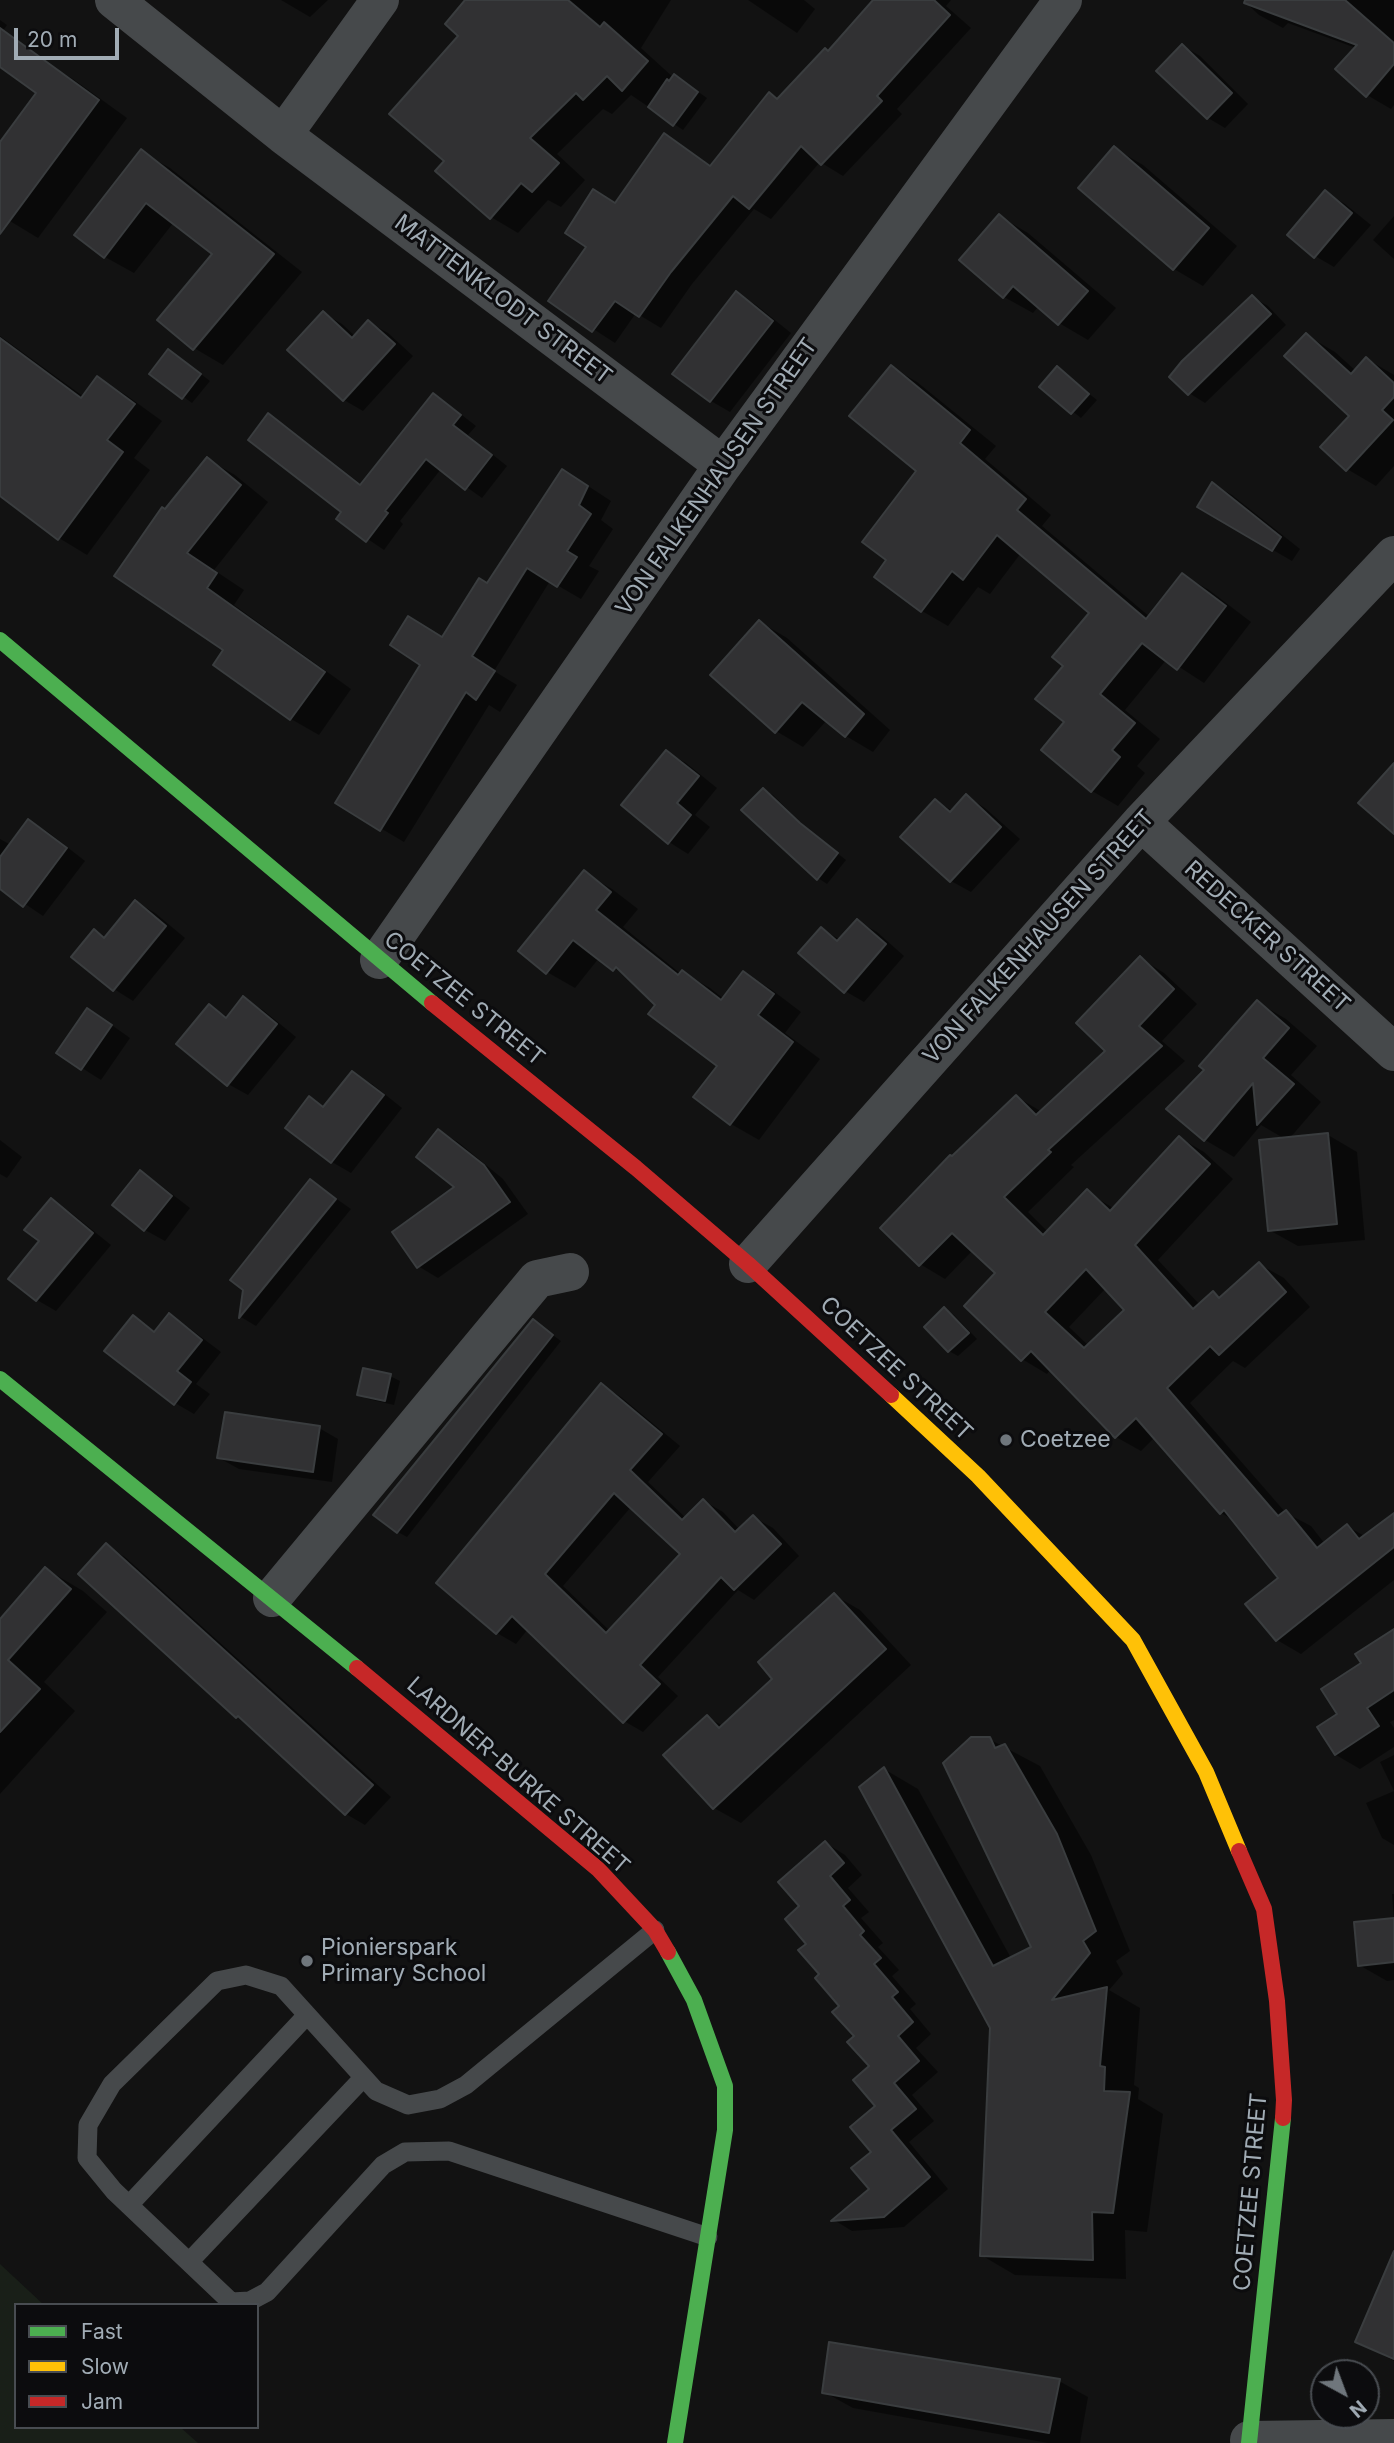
<!DOCTYPE html>
<style>
body{margin:0}
#map{position:relative;width:1394px;height:2443px;overflow:hidden;background:#121212;font-family:Inter,sans-serif}
canvas{display:block}
.legend{position:absolute;left:14px;top:2303px;width:245px;height:126px;box-sizing:border-box;background:#0c0c0e;border:2px solid #484c51;margin:0;padding:9px 12px;list-style:none;font-size:21px;color:#a1acb5}
.legend li{display:flex;align-items:center;gap:14px;height:35px}
.legend b{width:35px;border:2px solid #484c51}
.north{position:absolute;left:1310px;top:2359px;width:70px;height:70px;box-sizing:border-box;background:#0c0c0e;border:2px solid #484c51;border-radius:50%;rotate:139deg;font-size:19px;font-weight:700;line-height:28px;text-align:center;color:#a1acb5}
.north::after{content:'';display:block;margin:auto;width:24px;height:32px;background:#6f767c;clip-path:polygon(50% 0,100% 100%,50% 72%,0 100%)}
.scale{position:absolute;left:14px;top:28px;width:105px;height:32px;box-sizing:border-box;border:4px solid #a1acb5;border-top:0;padding-left:9px;font-size:21px;line-height:24px;white-space:nowrap;color:#a1acb5;-webkit-text-stroke:5px #0c0c0e;paint-order:stroke}
</style>
<div id="map">
<canvas width="1394" height="2443"></canvas>
<ul class="legend">
<li><b style="height:9px;background:#4caf50"></b>Fast</li>
<li><b style="height:9px;background:#ffc107"></b>Slow</li>
<li><b style="height:9px;background:#c62828"></b>Jam</li>
</ul>
<div class="north">N</div>
<div class="scale">20 m</div>
</div>
<script>
const c = document.querySelector('canvas').getContext('2d');
c.lineJoin = 'round';
function fill(path, color) {
  c.fillStyle = color;
  c.fill(path, 'evenodd');
}
function toPath(rows) {
  const path = new Path2D();
  for (const r of rows) {
    path.moveTo(r[0], r[1]);
    for (let i = 2; i < r.length; i += 2) path.lineTo(r[i], r[i + 1]);
  }
  return path;
}
function strokePath(path, color, width, dash) {
  c.strokeStyle = color;
  c.lineWidth = width;
  c.lineCap = dash ? 'butt' : 'round';
  c.setLineDash(dash || []);
  c.stroke(path);
}
function drawText(font, color, halo, rows, align = 'center') {
  c.font = font + ' Inter,sans-serif';
  c.lineWidth = 6;
  c.setLineDash([]);
  c.textBaseline = 'middle';
  c.strokeStyle = halo;
  c.fillStyle = color;
  for (const [text, x, y, turn = 0] of rows) {
    c.save();
    c.translate(x, y);
    c.rotate((+turn || 0) * Math.PI / 180);
    c.textAlign = isNaN(turn) ? turn : align;
    if (halo) c.strokeText(text, 0, 0);
    c.fillText(text, 0, 0);
    c.restore();
  }
}
fill(toPath([
 [0,2264,44,2305,16,2305,16,2427,180,2427,198,2443,0,2443]
]), '#191f18');
fill(toPath([
 [281,0,328,0,310,17],
 [468,0,671,0,641,48,674,78,684,82,707,98,683,130,631,95,612,114,603,109,557,154,585,180,561,207,548,200,518,233,491,217,446,161,461,35],
 [748,0,804,0,815,9,797,33],
 [876,0,951,0,946,6,971,28,897,109,902,114,843,176,820,162,771,219,754,209,692,284,661,328,636,313,615,343,550,301,665,136,712,166,770,94,779,100,829,52],
 [1243,0,1394,0,1394,105,1391,109,1367,95,1356,48,1288,23,1283,28,1259,15],
 [0,20,7,25,0,35],
 [1183,46,1200,56,1248,104,1225,128,1208,118],
 [44,62,73,79,127,118,38,238,0,215,0,145,38,93],
 [1114,148,1143,165,1237,246,1203,286,1174,269,1080,188],
 [141,152,170,168,302,272,223,365,194,348,214,254,174,222,134,273,105,257,76,235],
 [1325,192,1345,204,1371,225,1334,267,1315,256],
 [999,216,1028,233,1116,308,1088,340,1059,323,1039,306,1033,313,1004,297],
 [1394,216,1394,259,1373,240],
 [736,293,756,305,791,333,730,412,711,401],
 [1252,297,1268,306,1286,325,1205,403,1189,393],
 [323,313,342,324,355,336,368,322,388,333,413,356,363,411,344,400],
 [1306,335,1335,352,1356,371,1367,359,1394,375,1394,466,1376,486,1347,469,1351,415],
 [0,336,84,397,98,378,126,395,162,421,134,458,150,470,87,555,59,538,0,494],
 [177,356,210,381,192,403,151,373],
 [891,367,917,382,996,446,985,459,1051,515,1042,526,1150,617,1183,575,1209,590,1251,622,1204,683,1167,659,1125,710,1160,739,1137,766,1145,773,1118,806,1092,791,1043,750,1067,722,1065,666,1092,613,1021,553,990,594,978,587,948,626,922,611,876,576,889,559,919,470],
 [1057,369,1097,400,1081,418,1042,387],
 [433,395,449,405,476,426,468,435,507,466,482,498,441,469,400,521,403,524,384,550,338,519,343,512,269,416,285,425,362,485],
 [207,459,235,475,268,502,214,570,244,590,234,605,351,689,319,735,291,719,215,664,225,650,166,511],
 [585,484,611,501,601,520,613,529,589,566,599,571,581,599,550,581,494,671,517,685,500,712,489,705,404,842,338,803,443,638,488,585],
 [1213,484,1232,495,1300,549,1292,561,1199,507],
 [760,622,787,638,890,730,873,752,846,736,827,720,803,747,776,731],
 [667,752,686,763,717,788,695,815,710,827,688,854,669,842],
 [764,790,773,795,809,831,846,860,827,884,818,878],
 [966,796,985,808,1020,839,971,892,951,881,903,836,936,801,953,811],
 [29,821,48,832,85,861,43,916,0,887,0,839,11,845],
 [584,873,612,889,638,909,623,927,681,974,682,972,710,988,724,999,744,973,772,990,801,1012,785,1033,820,1059,759,1140,731,1124,719,1066,632,980,599,958,575,988,547,972],
 [136,902,155,913,185,938,133,1001,114,989,94,931,106,938],
 [857,921,877,932,904,956,864,1002,845,991,821,929,841,940],
 [1140,958,1164,973,1197,1004,1162,1041,1185,1061,1071,1165,1074,1167,1028,1212,1048,1232,1093,1196,1115,1209,1180,1138,1204,1152,1233,1179,1158,1260,1200,1305,1213,1294,1221,1298,1259,1264,1284,1278,1310,1307,1245,1368,1233,1361,1190,1403,1286,1513,1311,1526,1325,1544,1347,1526,1366,1537,1394,1515,1394,1580,1301,1654,1277,1640,1280,1578,1235,1521,1221,1513,1155,1437,1141,1451,1116,1437,1051,1369,1047,1374,1022,1359,998,1273,973,1250,945,1279,920,1264,953,1158,1017,1097,1042,1112,1108,1051],
 [1106,1288,1126,1310,1089,1346,1069,1327],
 [243,999,263,1010,296,1037,248,1095,228,1084,209,1006,228,1017],
 [1257,1002,1286,1019,1317,1046,1291,1075,1321,1102,1289,1139,1328,1135,1357,1152,1365,1240,1298,1246,1269,1230,1285,1139,1261,1125,1234,1157,1205,1140,1206,1070],
 [106,1021,130,1038,101,1080,82,1068],
 [352,1073,372,1084,402,1108,351,1173,332,1162,309,1099,325,1108],
 [439,1131,458,1142,503,1179,528,1214,438,1278,418,1266,457,1187],
 [0,1140,22,1157,7,1178,0,1174],
 [140,1173,159,1184,190,1208,165,1241,145,1230,114,1205],
 [311,1181,351,1209,256,1326,241,1317,245,1290],
 [51,1200,70,1212,111,1245,56,1311,37,1300,10,1278,41,1241],
 [945,1309,954,1315,977,1339,958,1356,949,1351],
 [169,1316,188,1327,221,1352,196,1384,210,1394,194,1414,175,1403,133,1318,156,1332],
 [533,1321,561,1341,407,1537,398,1532],
 [390,1376,400,1381,394,1405,368,1399,359,1394],
 [602,1385,621,1397,680,1446,648,1482,686,1518,704,1501,723,1512,740,1530,753,1517,773,1528,799,1556,754,1600,738,1590,658,1677,678,1696,643,1732,624,1721,528,1629,516,1644,497,1633,438,1583],
 [631,1507,682,1554,610,1631,563,1586],
 [319,1428,338,1439,332,1482,239,1469,219,1458],
 [106,1546,125,1557,391,1797,365,1825,346,1814,80,1574],
 [46,1569,83,1591,107,1612,44,1682,75,1711,0,1794,0,1622],
 [834,1595,860,1610,911,1665,741,1823,714,1808,666,1755,707,1717,723,1726,775,1679],
 [1394,1631,1394,1720,1390,1722,1394,1728,1394,1747,1360,1769,1336,1755,1340,1714,1363,1663],
 [989,1739,1040,1766,1091,1855,1130,1951,1116,1961,1123,1974,1109,1990,1140,2008,1134,2085,1139,2088,1138,2099,1163,2114,1147,2232,1125,2230,1126,2279,1015,2275,981,2255,992,2028,884,1769,918,1789,1011,1958,1033,1947],
 [1394,1755,1394,1845,1382,1838,1366,1803,1394,1791,1380,1762],
 [826,1843,845,1855,862,1875,848,1888,869,1912,861,1918,883,1943,878,1947,899,1970,892,1976,916,2004,910,2009,931,2034,916,2048,938,2072,912,2095,934,2121,909,2142,948,2189,904,2227,852,2231,834,2220,871,2190,878,2106,872,2067,841,2006,821,1974,809,1944,802,1906],
 [1392,1894,1394,1894,1394,1980,1387,1981,1359,1965,1394,1920],
 [1394,2292,1394,2361,1357,2342],
 [1059,2381,1088,2397,1080,2443,1048,2443,853,2408,824,2392]
]), '#0007');
const building = toPath([
 [465,0,568,0,600,27,604,22,648,61,622,91,607,76,583,100,576,93,530,138,559,163,532,192,521,183,490,219,435,171,444,161,389,114,458,36,445,24,465,0],
 [873,0,934,0,950,15,877,96,882,101,821,165,801,146,749,209,733,196,671,272,639,317,615,301,592,332,548,301,586,247,565,233,593,189,615,203,664,133,710,166,769,92,777,99,825,48,828,51,873,0],
 [1245,0,1345,0,1394,43,1394,64,1366,97,1335,69,1357,45,1244,3,1245,0],
 [0,28,99,100,0,234,0,142,36,93,0,67,0,28],
 [1182,44,1232,93,1207,119,1156,71,1182,44],
 [674,74,698,92,673,126,648,107,667,79,669,81,674,74],
 [1114,146,1209,228,1173,270,1078,188,1114,146],
 [141,149,274,254,193,350,157,320,212,254,146,203,104,258,74,235,141,149],
 [1325,190,1352,213,1314,258,1287,235,1325,190],
 [999,214,1088,291,1058,325,1013,286,1003,298,959,260,999,214],
 [736,291,773,321,710,402,672,374,736,291],
 [1252,295,1271,314,1188,395,1169,377,1182,361,1252,295],
 [323,311,352,338,368,320,395,344,343,401,287,350,323,311],
 [1306,333,1351,374,1366,357,1394,383,1394,397,1382,410,1393,420,1346,471,1320,447,1349,416,1284,356,1306,333],
 [0,338,81,398,97,376,135,404,107,440,123,452,58,540,0,496,0,338],
 [168,349,201,374,182,399,149,374,168,349],
 [891,365,970,430,960,443,1026,499,1017,510,1146,619,1182,573,1226,606,1177,670,1142,643,1100,694,1135,723,1112,750,1120,757,1091,792,1041,750,1064,722,1035,699,1063,666,1052,657,1089,613,997,535,963,580,952,571,921,612,874,577,886,560,862,542,916,471,849,416,891,365],
 [1057,366,1089,394,1071,414,1039,387,1057,366],
 [433,393,461,415,453,425,492,455,465,490,426,459,385,511,388,513,366,542,336,519,341,512,248,440,268,413,360,485,433,393],
 [207,457,241,485,187,553,217,573,207,588,325,672,290,720,213,665,223,650,114,576,162,507,165,509,207,457],
 [562,469,588,486,579,505,591,514,567,551,577,557,557,587,527,568,472,656,495,671,476,700,466,692,380,831,335,803,420,665,390,645,408,616,442,637,479,578,487,583,562,469],
 [1212,482,1281,537,1272,551,1197,507,1212,482],
 [759,620,864,714,845,737,802,702,775,733,710,675,759,620],
 [666,750,699,776,677,803,691,815,668,844,621,805,666,750],
 [1394,763,1394,834,1358,803,1394,763],
 [763,788,800,823,838,853,817,880,741,810,763,788],
 [966,794,1001,827,950,882,900,837,935,799,950,812,966,794],
 [28,819,67,848,23,907,0,889,0,857,28,819],
 [584,870,611,892,596,910,678,975,682,970,721,1000,743,971,774,994,758,1015,793,1042,730,1125,693,1097,717,1066,648,1014,655,1005,616,967,613,971,573,940,546,974,518,951,584,870],
 [135,900,166,926,113,991,71,957,94,929,104,938,135,900],
 [857,919,886,944,844,993,798,953,821,927,837,941,857,919],
 [1140,956,1174,989,1139,1026,1162,1046,1048,1150,1051,1152,1004,1197,1043,1235,1087,1189,1110,1211,1179,1136,1210,1164,1135,1245,1193,1309,1213,1291,1219,1298,1259,1262,1286,1292,1219,1355,1210,1346,1167,1388,1278,1516,1286,1510,1317,1548,1347,1524,1359,1539,1394,1513,1394,1547,1276,1641,1245,1604,1278,1578,1224,1510,1220,1514,1136,1418,1115,1438,1031,1351,1021,1361,964,1306,995,1273,952,1233,919,1266,880,1228,950,1155,952,1156,1016,1095,1036,1115,1105,1051,1076,1023,1140,956],
 [1086,1269,1124,1310,1084,1348,1045,1312,1086,1269],
 [243,996,277,1024,227,1086,176,1044,209,1004,226,1018,243,996],
 [1257,1000,1289,1028,1263,1058,1294,1084,1257,1125,1253,1083,1204,1141,1166,1109,1204,1070,1199,1066,1257,1000],
 [87,1008,112,1025,81,1070,56,1053,87,1008],
 [352,1071,384,1095,331,1163,285,1128,309,1096,323,1107,352,1071],
 [438,1129,484,1165,510,1202,417,1268,392,1232,454,1187,416,1157,438,1129],
 [1328,1133,1337,1224,1268,1231,1259,1140,1328,1133],
 [140,1170,172,1196,144,1231,112,1205,140,1170],
 [310,1179,336,1199,239,1318,243,1290,230,1280,310,1179],
 [51,1198,93,1233,36,1301,8,1279,39,1241,24,1230,51,1198],
 [944,1307,969,1333,948,1352,924,1327,944,1307],
 [169,1313,202,1340,177,1371,191,1382,174,1405,104,1351,133,1315,154,1332,169,1313],
 [533,1319,553,1335,397,1533,373,1515,533,1319],
 [363,1368,391,1374,385,1401,357,1395,363,1368],
 [601,1383,662,1434,630,1470,682,1520,703,1499,735,1532,753,1515,781,1544,734,1590,721,1577,640,1665,660,1684,623,1723,512,1616,496,1634,436,1583,601,1383],
 [614,1493,680,1554,606,1633,545,1574,614,1493],
 [225,1412,320,1426,313,1472,217,1458,225,1412],
 [106,1543,373,1785,345,1815,238,1716,236,1718,78,1574,106,1543],
 [45,1567,71,1589,8,1660,40,1689,0,1732,0,1619,45,1567],
 [834,1593,886,1649,713,1809,663,1755,707,1715,719,1728,772,1679,758,1662,834,1593],
 [1394,1629,1394,1690,1367,1708,1379,1726,1335,1755,1317,1727,1337,1714,1321,1689,1361,1663,1355,1654,1394,1629],
 [971,1737,990,1737,995,1748,1005,1744,1057,1834,1096,1931,1083,1941,1090,1953,1052,2000,1107,1987,1100,2066,1105,2067,1104,2091,1130,2092,1113,2213,1092,2212,1093,2260,980,2256,990,2028,859,1787,884,1767,993,1966,1031,1947,943,1763,971,1737],
 [825,1841,844,1863,830,1876,850,1900,843,1906,864,1931,860,1935,881,1958,874,1964,898,1992,892,1997,913,2022,898,2036,919,2061,894,2083,916,2109,891,2130,930,2177,884,2217,831,2221,869,2189,851,2168,871,2152,850,2127,875,2106,853,2080,869,2066,847,2042,854,2036,832,2012,839,2006,815,1978,819,1974,798,1950,806,1944,785,1919,799,1906,778,1882,825,1841],
 [1394,1918,1394,1962,1358,1966,1354,1922,1394,1918],
 [1394,2251,1394,2359,1355,2342,1394,2251],
 [829,2342,1060,2379,1049,2433,822,2393,829,2342]
]);
fill(building, '#313133');
strokePath(building, '#3a3d3f', 2);
strokePath(toPath([
 [655,1930,466,2085,440,2099,408,2105,376,2091,281,1986,246,1975,217,1981,112,2084,88,2125,87,2158,114,2191,231,2302,250,2301,267,2292,383,2165,405,2152,449,2151,708,2237],
 [129,2205,307,2015],
 [189,2262,363,2078]
]), '#46494b', 19);
strokePath(toPath([
 [114,0,283,135,723,465],
 [283,135,380,0],
 [1141,822,1394,1052],
 [379,960,723,465,1063,0],
 [748,1264,1141,822,1394,555],
 [272,1598,537,1279,570,1272],
 [1249,2440,1394,2438]
]), '#46494b', 38);
strokePath(toPath([
 [0,640,432,1003],
 [0,1379,357,1668],
 [668,1952,694,2000,725,2086,725,2130,675,2443],
 [1249,2443,1283,2118]
]), '#4caf50', 16);
strokePath(toPath([
 [891,1395,978,1476,1133,1640,1206,1772,1239,1851]
]), '#ffc107', 16);
strokePath(toPath([
 [432,1003,636,1168,748,1264,891,1395],
 [357,1668,598,1869,655,1930,668,1952],
 [1239,1851,1264,1909,1277,2001,1284,2100,1283,2118]
]), '#c62828', 16);
for (const [x, y, r, color] of [
 [1006,1440,7,"#6f767c"],
 [307,1961,7,"#6f767c"]
]) {
  const dot = new Path2D();
  dot.arc(x, y, r, 0, 2 * Math.PI);
  c.fillStyle = color;
  c.fill(dot);
  strokePath(dot, '#0c0c0e', 2.5);
}
drawText('23px', '#a1acb5', '#0c0c0e', [
 ["MATTENKLODT STREET",503,300,37],
 ["VON FALKENHAUSEN STREET",717,477,-55],
 ["VON FALKENHAUSEN STREET",1039,937,-48],
 ["REDECKER STREET",1267,937,42],
 ["COETZEE STREET",464,999,39],
 ["COETZEE STREET",896,1369,43],
 ["LARDNER-BURKE STREET",518,1776,41],
 ["COETZEE STREET",1251,2192,-85]
]);
drawText('23px', '#a1acb5', '#0c0c0e', [
 ["Coetzee",1020,1440],
 ["Pionierspark",321,1948],
 ["Primary School",321,1974]
], 'left');
</script>
